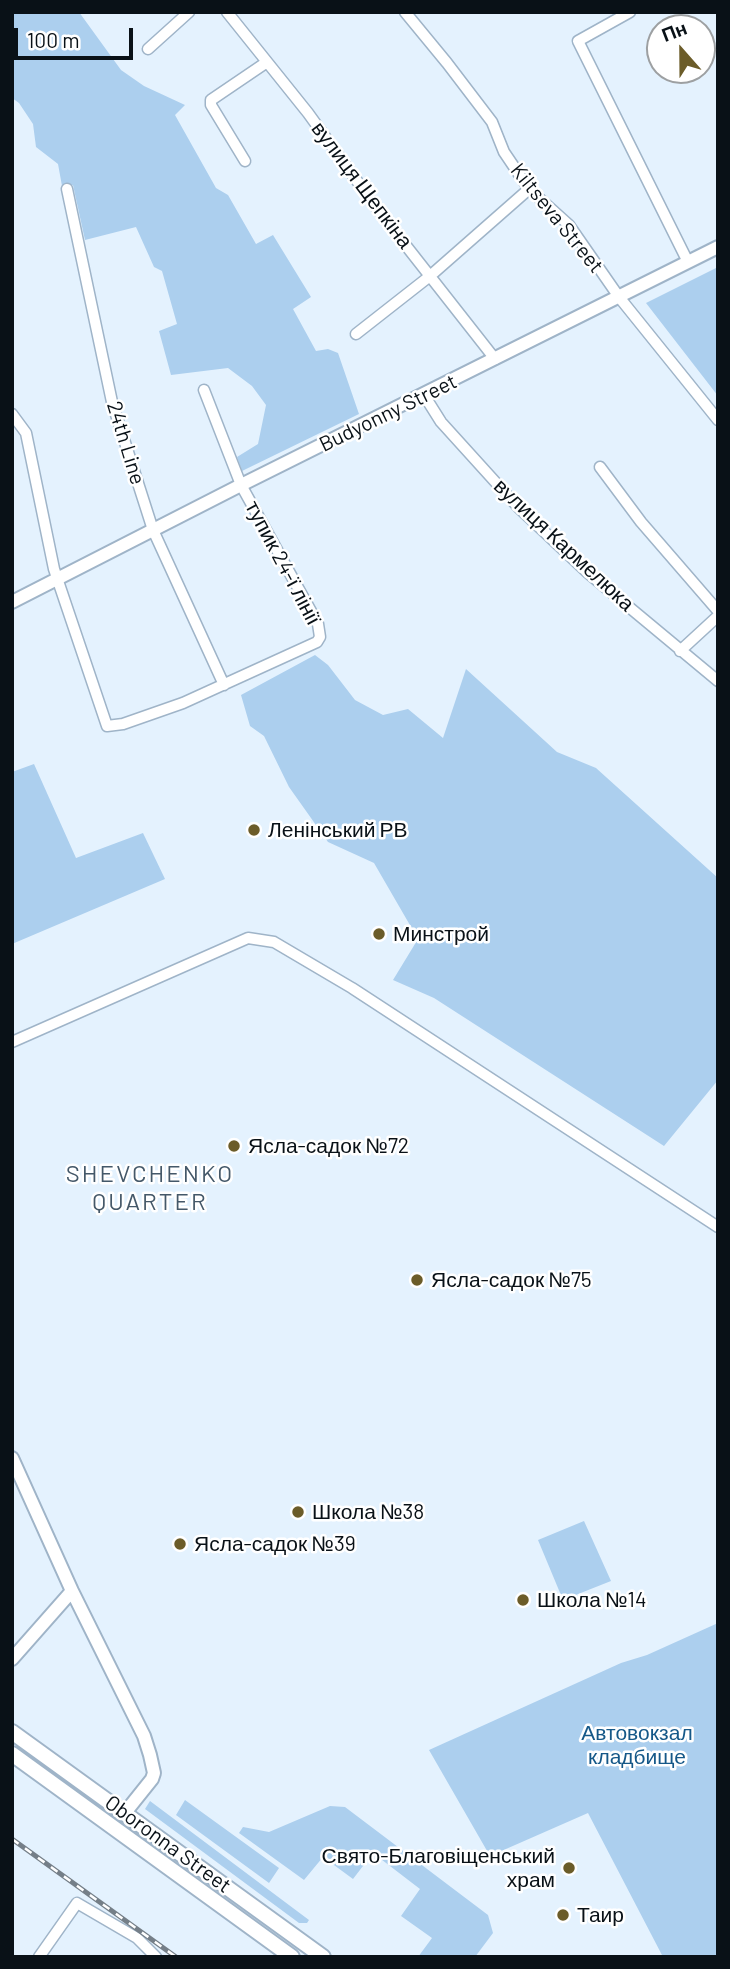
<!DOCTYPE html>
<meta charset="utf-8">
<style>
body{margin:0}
#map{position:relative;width:730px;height:1969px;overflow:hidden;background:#e4f2fe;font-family:Barlow,sans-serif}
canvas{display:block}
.frame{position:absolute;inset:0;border:14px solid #091117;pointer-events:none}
.north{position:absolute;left:646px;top:14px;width:70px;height:70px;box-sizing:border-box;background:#fff;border:2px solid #9da0a2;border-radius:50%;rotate:339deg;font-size:19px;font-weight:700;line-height:28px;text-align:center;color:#091117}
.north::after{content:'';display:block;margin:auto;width:24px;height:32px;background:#6b5c29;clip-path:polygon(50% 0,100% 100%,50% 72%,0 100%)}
.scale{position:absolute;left:14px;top:28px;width:119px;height:32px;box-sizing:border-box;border:4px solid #091117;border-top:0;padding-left:9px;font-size:21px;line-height:24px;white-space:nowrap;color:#091117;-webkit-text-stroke:5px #fff;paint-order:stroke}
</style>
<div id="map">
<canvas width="730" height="1969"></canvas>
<div class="frame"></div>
<div class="north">Пн</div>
<div class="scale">100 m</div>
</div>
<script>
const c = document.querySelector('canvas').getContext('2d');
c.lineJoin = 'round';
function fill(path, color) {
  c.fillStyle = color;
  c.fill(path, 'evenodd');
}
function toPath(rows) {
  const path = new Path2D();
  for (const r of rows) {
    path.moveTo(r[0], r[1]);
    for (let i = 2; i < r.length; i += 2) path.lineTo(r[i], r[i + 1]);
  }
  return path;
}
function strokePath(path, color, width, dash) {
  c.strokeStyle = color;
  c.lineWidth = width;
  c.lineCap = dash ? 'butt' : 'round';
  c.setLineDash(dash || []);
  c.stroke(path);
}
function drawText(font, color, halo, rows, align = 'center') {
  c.font = font + ' Barlow,sans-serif';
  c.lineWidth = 5;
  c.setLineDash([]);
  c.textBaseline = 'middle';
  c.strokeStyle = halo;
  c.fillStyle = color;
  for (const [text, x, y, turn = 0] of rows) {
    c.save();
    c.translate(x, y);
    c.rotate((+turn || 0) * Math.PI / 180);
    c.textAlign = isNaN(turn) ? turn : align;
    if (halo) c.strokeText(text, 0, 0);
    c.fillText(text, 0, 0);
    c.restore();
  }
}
fill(toPath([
 [12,12,79,12,121,70,144,86,185,105,175,115,216,188,228,195,256,244,273,235,311,297,293,309,316,351,328,349,338,353,359,414,242,471,237,457,258,444,266,405,252,386,228,368,171,375,159,331,177,324,162,271,154,267,136,227,85,240,73,185,62,186,58,164,36,147,33,124,19,103,12,98],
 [718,267,718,396,646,303],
 [315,655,328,665,355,700,383,715,408,709,443,738,466,669,557,752,596,768,718,878,718,1080,664,1146,434,998,393,980,418,939,374,863,328,842,289,787,264,736,250,726,241,695],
 [34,764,76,858,143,833,165,879,12,944,12,772],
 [584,1521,611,1581,563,1600,538,1540],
 [718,1623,718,1957,663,1957,588,1813,490,1856,429,1750,621,1663,647,1655],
 [185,1800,279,1868,269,1883,176,1815],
 [150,1801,309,1920,307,1923,299,1923,145,1809],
 [330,1806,345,1807,488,1915,493,1933,475,1957,418,1957,432,1938,401,1916,420,1889,373,1853,353,1879,323,1857,304,1880,239,1833,243,1827,269,1832]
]), '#accfee');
const minor = toPath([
 [227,12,308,113,378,210,495,359],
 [405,12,447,63,492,122,504,152,529,189,569,225,619,297,718,420],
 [630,12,578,41,688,262],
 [148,49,189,12],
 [245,161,211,105,211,100,267,62],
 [67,189,112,402,153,530,224,685],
 [356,334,430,276,529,189],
 [424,395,441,422,518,507,588,573,718,681],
 [12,414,26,433,54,569,107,726,123,724,183,703,317,642,320,637,318,624,241,485,204,390],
 [600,467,641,522,718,611],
 [680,651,718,616],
 [12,1042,248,938,274,942,352,988,718,1227],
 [39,1957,77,1903,137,1938,156,1957]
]);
const tertiary = toPath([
 [12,1458,72,1591,144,1736,150,1755,154,1773,152,1779,124,1814],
 [12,1659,72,1591]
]);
const secondary = toPath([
 [12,602,241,485,718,247]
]);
const primary = toPath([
 [12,1732,323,1957],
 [12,1754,292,1957]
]);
strokePath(minor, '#9fb4c8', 13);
strokePath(tertiary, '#9fb4c8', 16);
strokePath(secondary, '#9fb4c8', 16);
strokePath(primary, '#9fb4c8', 18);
strokePath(minor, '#fff', 10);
strokePath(tertiary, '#fff', 12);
strokePath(secondary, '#fff', 12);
strokePath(primary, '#fff', 14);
const rail = toPath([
 [12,1839,176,1957]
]);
strokePath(rail, '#757f88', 5);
strokePath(rail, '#fff', 2.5, [8]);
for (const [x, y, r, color] of [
 [254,830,7,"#6b5c29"],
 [379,934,7,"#6b5c29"],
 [234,1146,7,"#6b5c29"],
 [417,1280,7,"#6b5c29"],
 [298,1512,7,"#6b5c29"],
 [180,1544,7,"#6b5c29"],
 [523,1600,7,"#6b5c29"],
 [569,1868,7,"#6b5c29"],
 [563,1915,7,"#6b5c29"]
]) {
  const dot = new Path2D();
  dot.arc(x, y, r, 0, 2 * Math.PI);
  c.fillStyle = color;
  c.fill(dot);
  strokePath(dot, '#fff', 2.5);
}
drawText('21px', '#091117', '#fff', [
 ["вулиця Щепкіна",362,185,53],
 ["Kiltseva Street",557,218,51],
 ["Budyonny Street",388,413,-26],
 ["24th Line",126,443,73],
 ["вулиця Кармелюка",564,545,43],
 ["тупик 24-ї лінії",283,563,62],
 ["Oboronna Street",168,1844,36]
]);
drawText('21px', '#091117', '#fff', [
 ["Ленінський РВ",268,830],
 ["Минстрой",393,934],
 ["Ясла-садок №72",248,1146],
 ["Ясла-садок №75",431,1280],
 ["Школа №38",312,1512],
 ["Ясла-садок №39",194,1544],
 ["Школа №14",537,1600],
 ["Свято-Благовіщенський",555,1856,"right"],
 ["храм",555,1880,"right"],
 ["Таир",577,1915]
], 'left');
drawText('21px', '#155888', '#fff', [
 ["Автовокзал",637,1733],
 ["кладбище",637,1757]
]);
c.letterSpacing = '2px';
drawText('24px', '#445869', '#fff', [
 ["SHEVCHENKO",150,1174],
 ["QUARTER",150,1202]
]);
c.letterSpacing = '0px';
</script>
